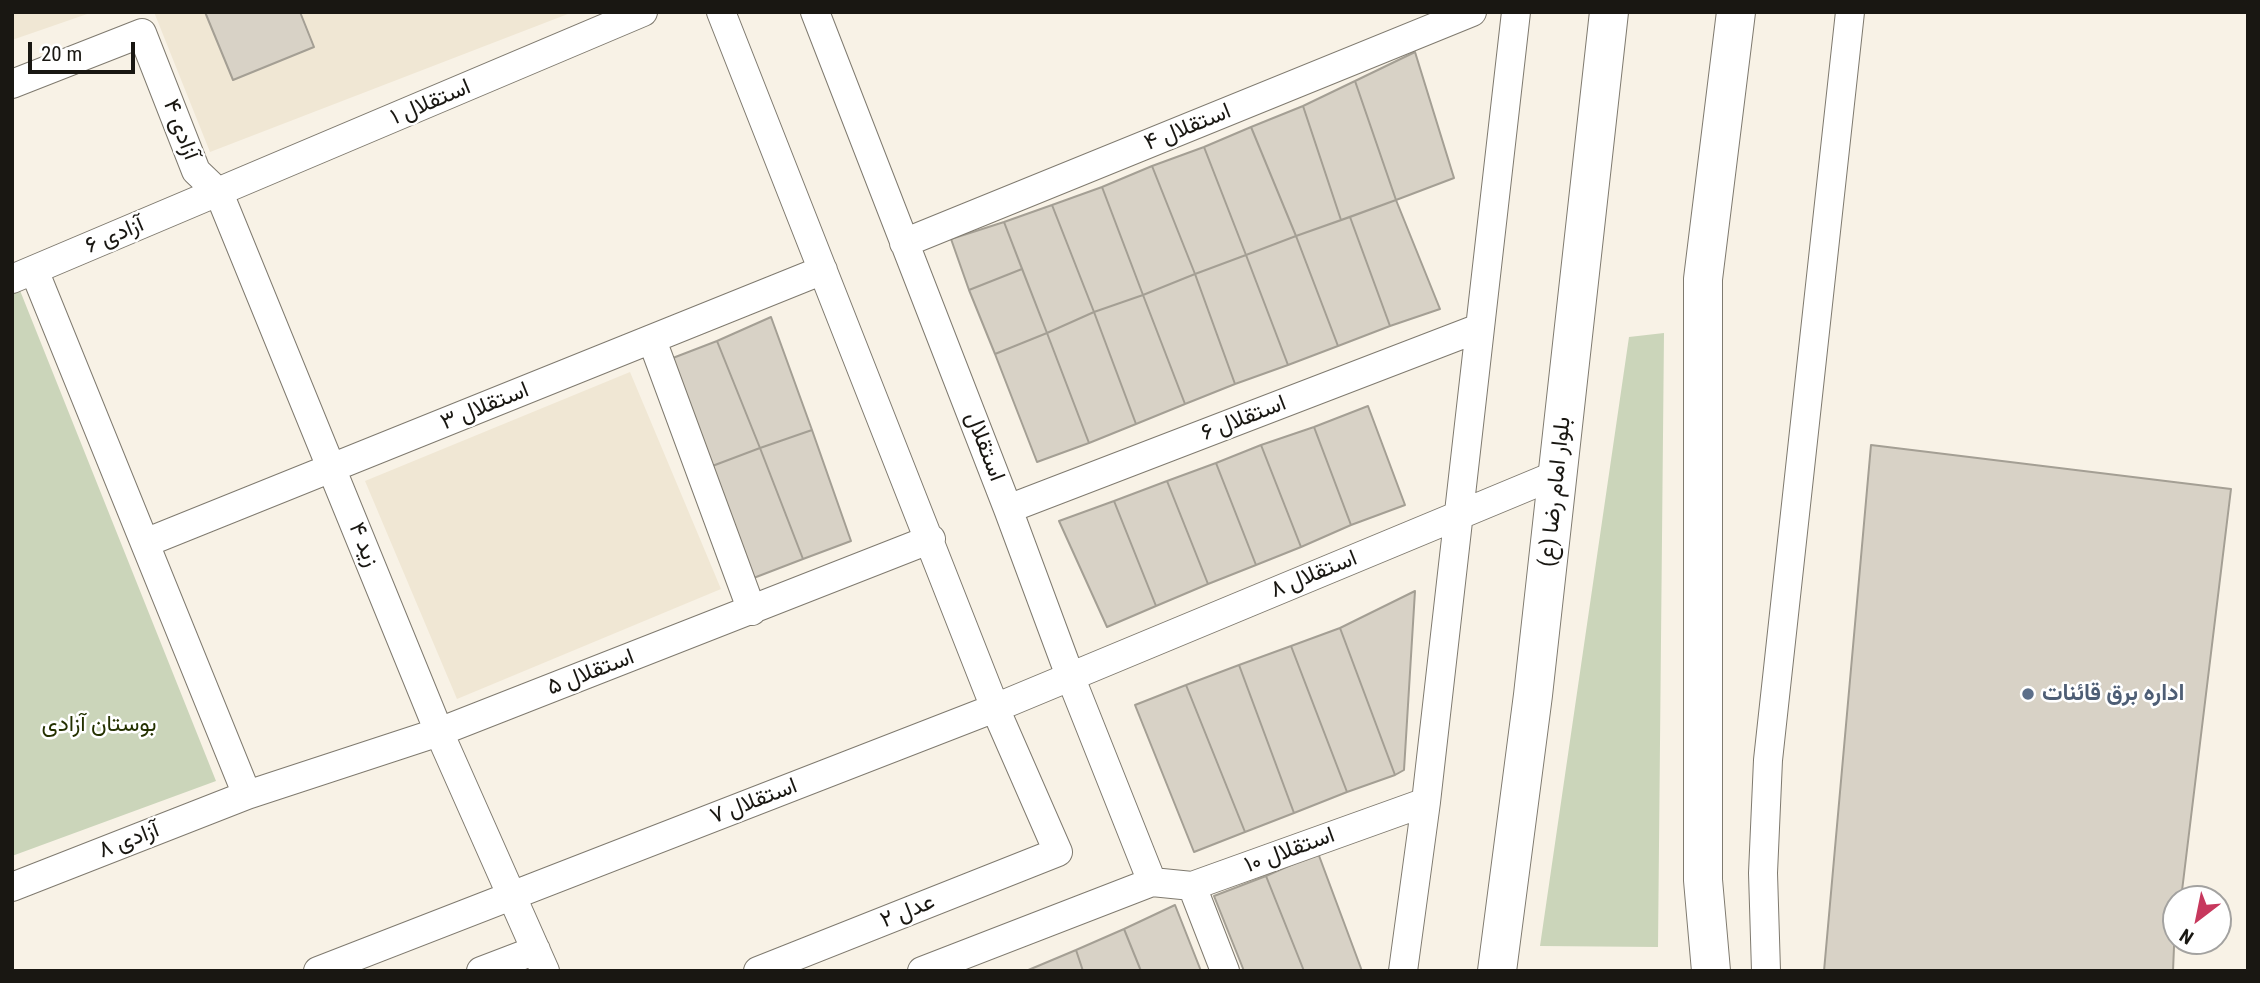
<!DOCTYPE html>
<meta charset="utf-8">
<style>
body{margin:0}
#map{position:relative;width:2260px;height:983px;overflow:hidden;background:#f8f2e6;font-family:"Roboto Condensed",sans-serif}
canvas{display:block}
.frame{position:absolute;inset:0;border:14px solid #191712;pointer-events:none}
.north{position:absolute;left:2162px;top:885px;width:70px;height:70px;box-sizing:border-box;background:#fff;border:2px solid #a3a2a0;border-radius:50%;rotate:212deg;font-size:19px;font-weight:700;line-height:28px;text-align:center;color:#191712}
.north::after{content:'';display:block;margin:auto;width:24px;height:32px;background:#c7385d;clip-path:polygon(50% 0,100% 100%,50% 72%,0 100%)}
.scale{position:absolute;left:28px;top:42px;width:107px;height:32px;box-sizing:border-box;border:4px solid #191712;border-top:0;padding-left:9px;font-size:21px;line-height:24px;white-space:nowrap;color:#191712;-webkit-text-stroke:5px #fff;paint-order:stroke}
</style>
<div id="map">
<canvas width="2260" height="983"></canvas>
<div class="frame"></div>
<div class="north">N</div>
<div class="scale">20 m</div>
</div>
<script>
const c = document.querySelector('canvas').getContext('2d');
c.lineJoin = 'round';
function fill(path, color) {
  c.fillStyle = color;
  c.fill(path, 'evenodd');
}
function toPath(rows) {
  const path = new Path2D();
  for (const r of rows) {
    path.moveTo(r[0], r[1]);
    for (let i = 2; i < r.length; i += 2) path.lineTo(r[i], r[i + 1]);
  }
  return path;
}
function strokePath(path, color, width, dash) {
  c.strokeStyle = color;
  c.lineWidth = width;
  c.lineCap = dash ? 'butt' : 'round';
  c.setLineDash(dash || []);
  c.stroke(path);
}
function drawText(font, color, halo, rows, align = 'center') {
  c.font = font + ' "Roboto Condensed",Vazirmatn,sans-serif';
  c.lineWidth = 5;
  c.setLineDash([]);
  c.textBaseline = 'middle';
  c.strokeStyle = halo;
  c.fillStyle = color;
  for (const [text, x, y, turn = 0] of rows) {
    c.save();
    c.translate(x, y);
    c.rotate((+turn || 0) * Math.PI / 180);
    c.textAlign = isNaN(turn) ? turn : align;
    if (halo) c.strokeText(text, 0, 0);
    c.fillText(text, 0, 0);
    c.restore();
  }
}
fill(toPath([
 [12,12,93,12,12,40],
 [154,12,573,12,210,152],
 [630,372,721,589,457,699,365,481]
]), '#f0e7d4');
fill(toPath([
 [17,283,216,781,12,856,12,285],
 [1664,333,1658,947,1540,946,1629,337]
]), '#cbd5ba');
const building = toPath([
 [205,12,300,12,314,47,233,80,205,12],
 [1415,52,1454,178,1396,200,1355,81,1415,52],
 [1355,81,1396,200,1341,220,1303,106,1355,81],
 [1303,106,1341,220,1296,236,1251,127,1303,106],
 [1251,127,1296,236,1246,255,1204,147,1251,127],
 [1204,147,1246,255,1195,274,1152,166,1204,147],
 [1152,166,1195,274,1143,295,1102,187,1152,166],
 [1102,187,1143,295,1094,312,1052,205,1102,187],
 [1396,200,1440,309,1390,326,1350,217,1396,200],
 [1052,205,1094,312,1047,333,1004,222,1052,205],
 [1350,217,1390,326,1338,346,1296,236,1350,217],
 [1004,222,1022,269,969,290,951,239,1004,222],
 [1296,236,1338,346,1288,365,1246,255,1296,236],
 [1246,255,1288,365,1235,384,1195,274,1246,255],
 [1022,269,1047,333,995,354,969,290,1022,269],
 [1195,274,1235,384,1185,404,1143,295,1195,274],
 [1143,295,1185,404,1136,424,1094,312,1143,295],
 [1094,312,1136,424,1089,443,1047,333,1094,312],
 [771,317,812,430,760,448,717,341,771,317],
 [1047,333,1089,443,1037,462,995,354,1047,333],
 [717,341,760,448,707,468,665,361,717,341],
 [1368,406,1405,505,1351,525,1314,427,1368,406],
 [1314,427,1351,525,1301,547,1261,445,1314,427],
 [812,430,851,541,803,559,760,448,812,430],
 [1261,445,1301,547,1256,565,1216,463,1261,445],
 [1871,445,2231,489,2181,899,2176,899,2173,971,1824,971,1871,445],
 [760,448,803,559,751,579,707,468,760,448],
 [1216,463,1256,565,1208,584,1167,481,1216,463],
 [1167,481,1208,584,1156,606,1114,501,1167,481],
 [1114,501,1156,606,1107,627,1059,521,1114,501],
 [1415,591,1404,770,1395,775,1340,628,1415,591],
 [1340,628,1395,775,1347,792,1291,646,1340,628],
 [1291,646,1347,792,1294,813,1239,665,1291,646],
 [1239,665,1294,813,1245,832,1186,685,1239,665],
 [1186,685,1245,832,1194,852,1135,705,1186,685],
 [1318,853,1362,971,1304,971,1266,876,1318,853],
 [1266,876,1304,971,1244,971,1214,896,1266,876],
 [1175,905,1201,971,1141,971,1124,929,1175,905],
 [1124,929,1141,971,1083,971,1076,950,1124,929],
 [1076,950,1083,971,1026,971,1076,950]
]);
fill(building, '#d8d2c6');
strokePath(building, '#a49f94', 2);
const minor = toPath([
 [721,12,995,708,1058,852,758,971],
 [815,12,1008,509,1070,676,1152,882],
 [12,84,142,33,196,171,219,193,439,732,545,971],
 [904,243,1472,12],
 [34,270,247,795],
 [12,279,643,12],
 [652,340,752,611],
 [1008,509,1479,328],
 [145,543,823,270],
 [1192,886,1225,971],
 [12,887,247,795,439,732,931,539],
 [318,971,995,708,1558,474],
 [481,971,536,950],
 [922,971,1152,882,1192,886,1426,802],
 [1403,971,1426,802,1516,12],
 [1766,971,1763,873,1768,760,1850,12]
]);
const primary = toPath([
 [1497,971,1533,695,1609,12],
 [1711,971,1703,880,1703,279,1736,12]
]);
strokePath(minor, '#7f7a6f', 30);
strokePath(primary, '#7f7a6f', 40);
strokePath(minor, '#fff', 28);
strokePath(primary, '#fff', 38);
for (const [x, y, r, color] of [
 [2028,694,7,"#5c6f8a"]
]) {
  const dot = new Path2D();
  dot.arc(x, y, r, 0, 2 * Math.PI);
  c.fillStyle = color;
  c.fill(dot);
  strokePath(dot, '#fff', 2.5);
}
drawText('23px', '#191712', '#fff', [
 ["استقلال ۱",431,103,-23],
 ["استقلال ۴",1188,128,-22],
 ["آزادی ۴",180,130,69],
 ["آزادی ۶",115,236,-23],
 ["استقلال ۳",485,407,-22],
 ["استقلال ۶",1244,419,-21],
 ["استقلال",984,447,69],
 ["بلوار امام رضا (ع)",1556,492,-84],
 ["زید ۴",363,545,68],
 ["استقلال ۸",1314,575,-22],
 ["استقلال ۵",591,673,-21],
 ["استقلال ۷",754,802,-21],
 ["آزادی ۸",129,841,-21],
 ["استقلال ۱۰",1290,851,-20],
 ["عدل ۲",908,912,-22]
]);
drawText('bold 23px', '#4e5e75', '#fff', [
 ["اداره برق قائنات",2042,694]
], 'left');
drawText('23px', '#243100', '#fff', [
 ["بوستان آزادی",99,725]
]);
</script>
